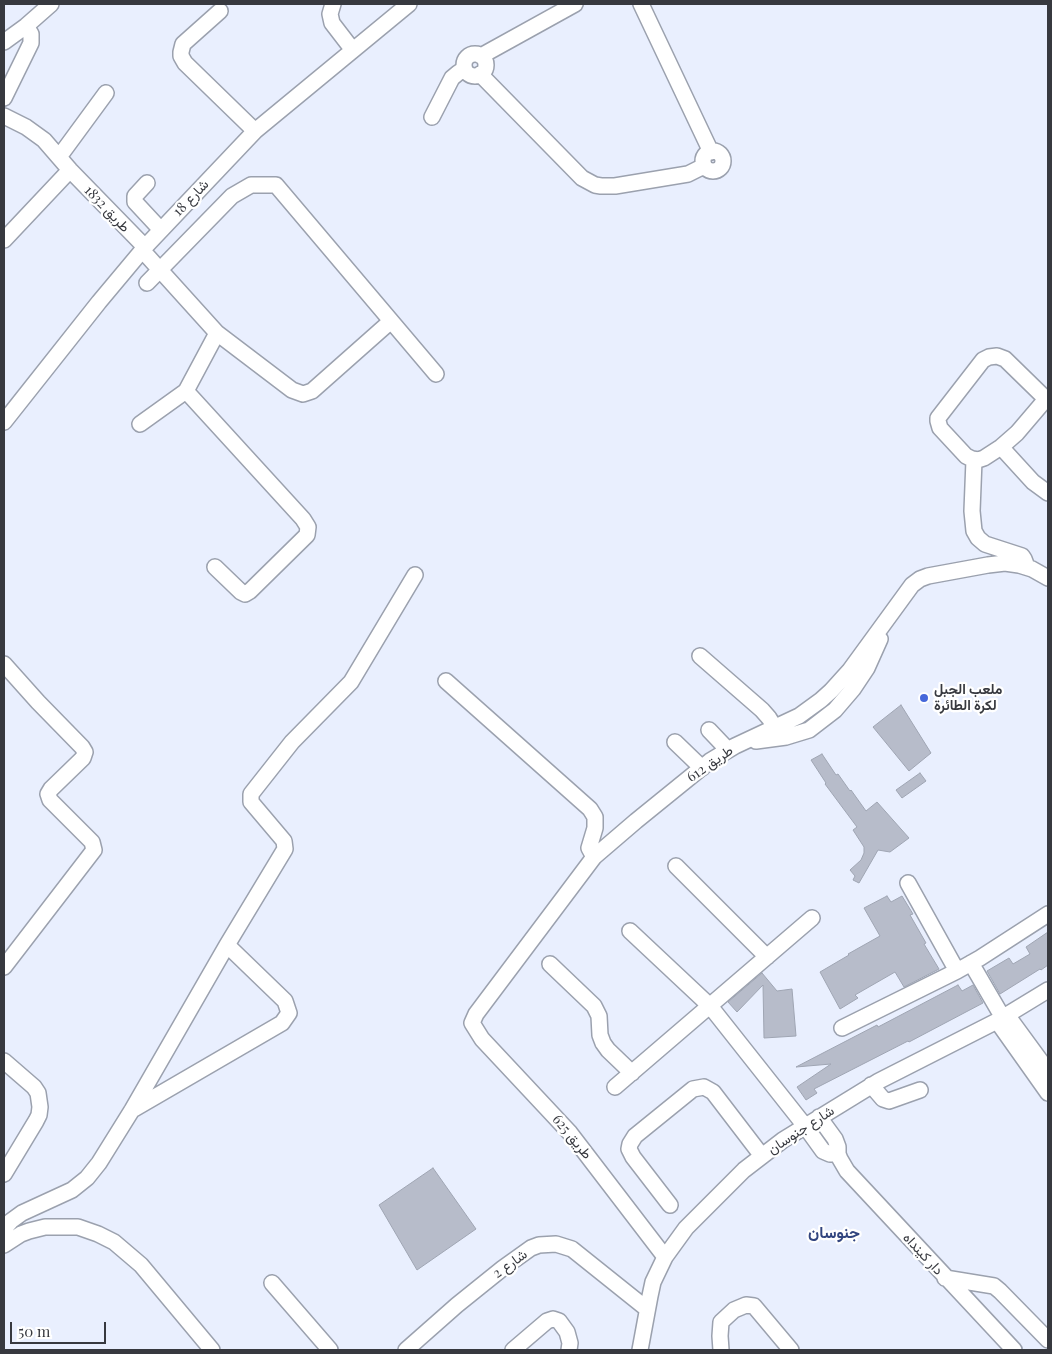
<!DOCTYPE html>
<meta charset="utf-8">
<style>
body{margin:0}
#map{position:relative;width:1052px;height:1354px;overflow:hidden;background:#e9effe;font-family:"Playfair Display",serif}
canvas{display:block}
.frame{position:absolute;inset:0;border:5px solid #37393f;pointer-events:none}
.scale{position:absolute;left:10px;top:1322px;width:96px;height:22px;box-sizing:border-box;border:2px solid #37393f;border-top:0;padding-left:6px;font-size:15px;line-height:18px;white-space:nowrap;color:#37393f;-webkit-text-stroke:4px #fff;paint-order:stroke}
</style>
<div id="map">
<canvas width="1052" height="1354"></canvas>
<div class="frame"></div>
<div class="scale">50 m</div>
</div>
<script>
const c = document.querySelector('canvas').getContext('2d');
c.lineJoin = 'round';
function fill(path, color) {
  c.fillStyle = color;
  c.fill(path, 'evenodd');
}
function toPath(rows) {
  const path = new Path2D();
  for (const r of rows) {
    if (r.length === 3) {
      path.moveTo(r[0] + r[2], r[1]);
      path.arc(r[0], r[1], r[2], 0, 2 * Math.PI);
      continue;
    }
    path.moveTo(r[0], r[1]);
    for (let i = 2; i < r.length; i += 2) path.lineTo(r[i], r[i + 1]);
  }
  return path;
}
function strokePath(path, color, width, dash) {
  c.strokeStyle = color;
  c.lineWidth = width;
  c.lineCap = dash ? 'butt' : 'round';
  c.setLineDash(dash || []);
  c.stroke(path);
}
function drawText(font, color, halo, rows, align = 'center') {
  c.font = font + ' "Playfair Display",Vazirmatn,serif';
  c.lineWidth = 4.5;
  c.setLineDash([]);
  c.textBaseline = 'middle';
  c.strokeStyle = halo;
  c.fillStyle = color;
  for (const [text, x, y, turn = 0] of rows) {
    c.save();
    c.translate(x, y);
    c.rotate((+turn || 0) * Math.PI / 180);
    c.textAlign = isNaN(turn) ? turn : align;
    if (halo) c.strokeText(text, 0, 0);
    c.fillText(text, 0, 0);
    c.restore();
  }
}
const building = toPath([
 [901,705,931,753,909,771,873,727,901,705],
 [822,754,836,775,838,774,850,791,851,790,866,811,877,802,909,838,890,852,878,850,859,883,853,880,855,876,850,870,861,860,864,853,864,847,853,830,857,827,825,784,826,783,811,760,822,754],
 [920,773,926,781,902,798,896,790,920,773],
 [887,896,891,902,902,896,913,914,910,915,926,943,924,944,939,969,904,987,895,972,855,995,858,998,840,1009,820,972,849,955,848,954,880,936,864,908,887,896],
 [1048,932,1048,965,1041,970,1040,969,1000,994,987,971,1009,958,1013,964,1030,954,1026,947,1048,932],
 [762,973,777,991,792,989,796,1036,764,1038,763,985,737,1012,728,1002,762,973],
 [958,985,962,991,973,985,983,1003,909,1042,908,1041,814,1089,817,1093,806,1100,797,1087,831,1064,796,1067,877,1025,878,1027,958,985],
 [433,1168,476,1229,417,1270,379,1205,433,1168]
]);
fill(building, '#b7bcca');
strokePath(building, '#9fa5b3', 1);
const minor = toPath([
 [333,4,330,14,332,23,352,49],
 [641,4,711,152],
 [220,11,183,44,181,52,181,56,185,63,255,131],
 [4,42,26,26,51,4],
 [475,65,11],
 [481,56,575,4],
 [480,74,582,178,595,185,601,186,615,186,688,174,704,166],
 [4,98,31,43,31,34,26,26],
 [4,116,26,127,44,140,70,170,145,247],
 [432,117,452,78,458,73,464,69],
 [713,161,10],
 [59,157,106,93],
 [147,183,135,196,135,202,161,230],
 [4,240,70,170],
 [142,250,217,333,292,390,303,394,312,391,391,321],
 [147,283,232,196,251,185,276,185,436,374],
 [997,356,1005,359,1046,399,1017,433,1001,447,984,458,978,460,972,459,966,456,940,428,938,421,938,418,983,360,989,357,997,356],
 [186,391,303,519,308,527,307,535,250,591,245,594,241,592,215,567],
 [4,422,99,302,145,247,255,131,409,4],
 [140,424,186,391,217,333],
 [1001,447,1033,482,1048,493],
 [974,460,972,511,974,531,978,538,985,544,1022,556,1024,559,1027,567],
 [700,656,762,710,769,718,775,728],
 [4,664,38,702,82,747,85,752,83,758,51,789,48,794,50,800,92,842,94,850,4,967],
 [446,681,590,809,595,817,595,828,589,848,594,857],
 [709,730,728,750],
 [756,741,786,737,809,730,835,710,853,689,867,668,880,639],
 [675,742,702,768],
 [676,866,767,957],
 [908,883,957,971],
 [630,931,710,1006,805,1126,823,1151,830,1154,838,1154],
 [971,963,1003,1018],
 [550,964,594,1006,599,1016,600,1035,603,1043,608,1050,632,1073],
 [1007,1015,1048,1071],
 [997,1021,1048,1093],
 [842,1028,957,971,980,958,1048,914],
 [4,1061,34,1087,38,1093,40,1107,39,1115,36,1121,4,1174],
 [871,1085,883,1099,889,1101,920,1090],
 [615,1087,812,918],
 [134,1109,282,1023,289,1013,285,1001,227,945],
 [819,1117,835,1139,838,1147,838,1154,840,1159,847,1171,1014,1350],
 [670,1205,633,1157,629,1149,630,1144,635,1136,693,1089,704,1087,713,1092,762,1156],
 [4,1229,11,1221,22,1213,72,1190,87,1178,99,1163,132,1110,227,945,285,849,284,841,251,802,251,794,292,742,351,682,415,575],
 [4,1245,21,1234,29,1231,45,1227,78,1227,98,1234,114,1242,141,1265,212,1350],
 [665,1257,570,1133,482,1039,472,1023,476,1014,594,857,636,821,710,761,735,746,799,716,821,700,831,691,850,670,912,585,920,579,928,576,988,565,1005,563,1019,565,1032,569,1048,578],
 [945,1278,994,1286,1000,1291,1048,1340],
 [272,1283,330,1350],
 [406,1350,457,1305,503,1268,531,1248,539,1245,556,1244,572,1249,647,1309],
 [513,1350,547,1321,553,1319,559,1321,567,1332,570,1343,569,1350],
 [640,1350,650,1296,653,1282,665,1257,686,1228,744,1170,783,1140,879,1081,997,1021,1048,990],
 [721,1350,720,1336,721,1322,734,1310,746,1305,754,1306,791,1350]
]);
strokePath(minor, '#9ba1ae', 18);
strokePath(minor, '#fff', 15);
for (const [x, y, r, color] of [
 [924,698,5,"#4567da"]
]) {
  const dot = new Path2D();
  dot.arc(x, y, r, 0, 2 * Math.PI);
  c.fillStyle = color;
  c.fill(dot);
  strokePath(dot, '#fff', 2);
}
drawText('14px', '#37393f', '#fff', [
 ["شارع 18",191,198,-46],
 ["طريق 1832",107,209,46],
 ["طريق 612",710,764,-35],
 ["شارع جنوسان",801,1130,-33],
 ["طريق 625",572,1137,50],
 ["دار كينداه",923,1254,47],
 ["شارع 2",510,1264,-36]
]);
drawText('bold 14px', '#37393f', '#fff', [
 ["ملعب الجبل",934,690],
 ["لكرة الطائرة",934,706]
], 'left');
drawText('bold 16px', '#32457f', '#fff', [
 ["جنوسان",834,1233]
]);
</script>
